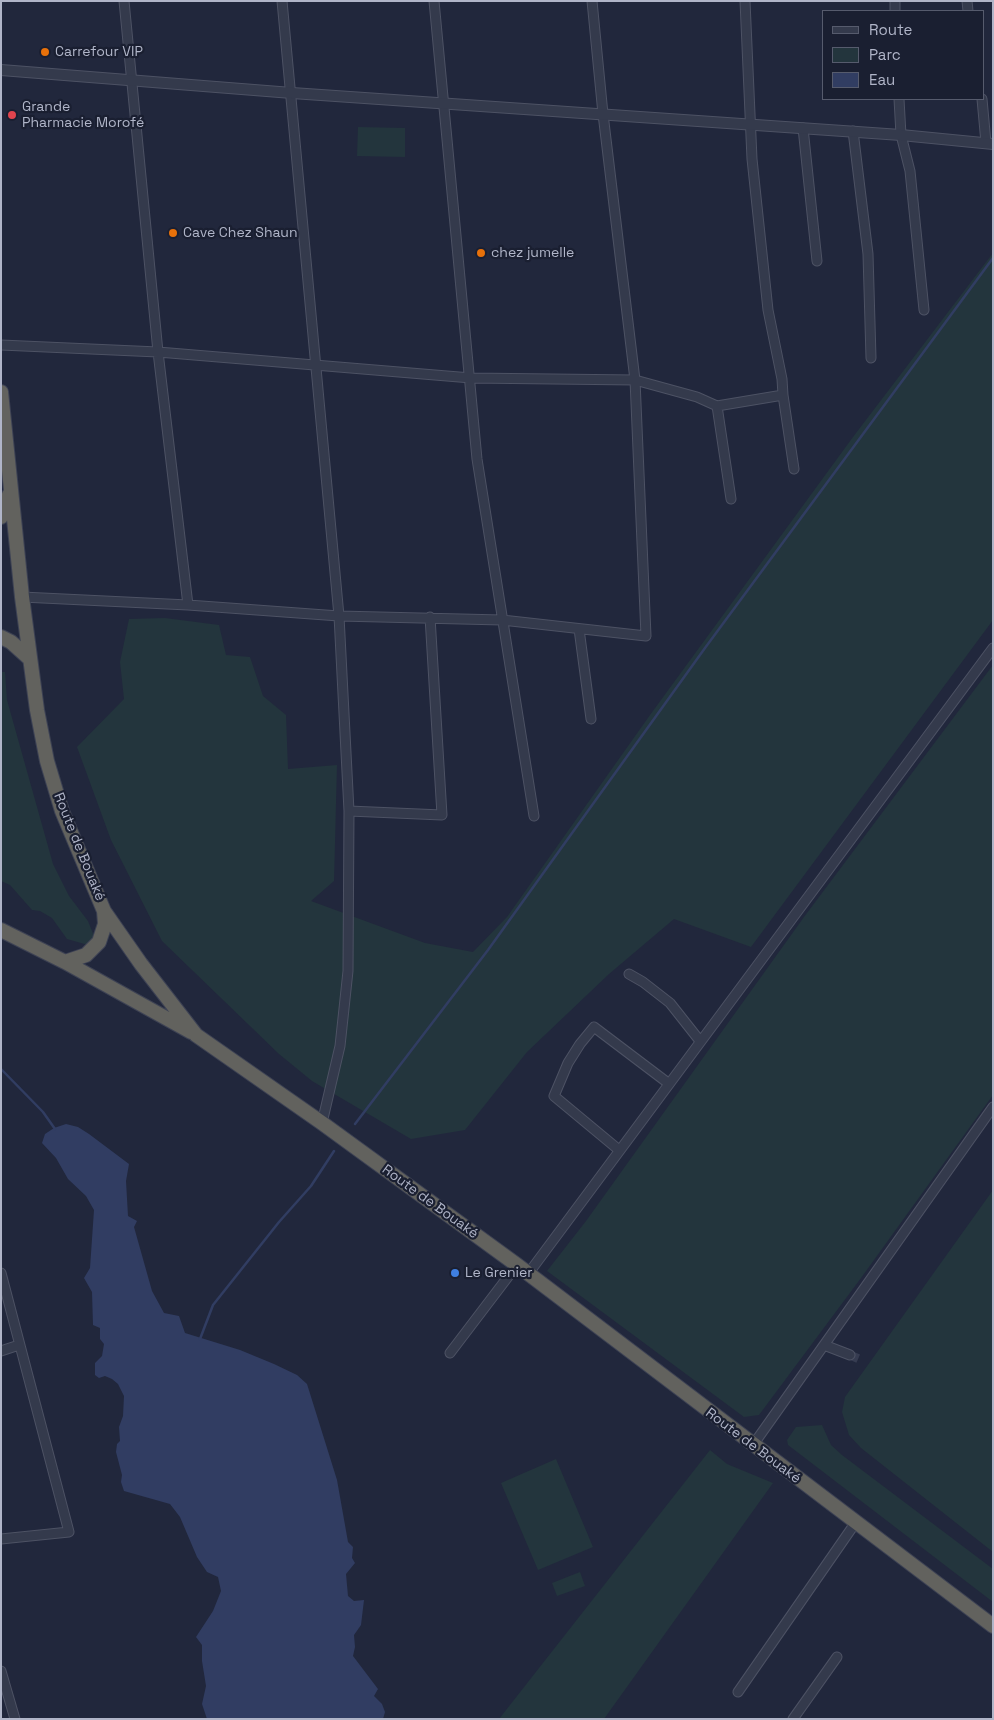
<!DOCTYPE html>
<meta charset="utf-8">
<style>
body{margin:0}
#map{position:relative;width:994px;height:1720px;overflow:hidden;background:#21273c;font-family:"Space Grotesk",sans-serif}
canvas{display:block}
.frame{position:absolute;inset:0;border:2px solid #b0b5c8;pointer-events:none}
.legend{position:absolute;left:822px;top:10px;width:162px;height:90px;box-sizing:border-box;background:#1a1f31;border:1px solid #565b6d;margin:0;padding:6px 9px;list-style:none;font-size:15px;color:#b0b5c8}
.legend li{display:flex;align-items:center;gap:10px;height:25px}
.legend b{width:25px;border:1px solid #565b6d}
</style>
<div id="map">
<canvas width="994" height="1720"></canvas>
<div class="frame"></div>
<ul class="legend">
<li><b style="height:6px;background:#343a4c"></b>Route</li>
<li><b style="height:14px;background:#23353d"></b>Parc</li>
<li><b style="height:14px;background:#313d62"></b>Eau</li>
</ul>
</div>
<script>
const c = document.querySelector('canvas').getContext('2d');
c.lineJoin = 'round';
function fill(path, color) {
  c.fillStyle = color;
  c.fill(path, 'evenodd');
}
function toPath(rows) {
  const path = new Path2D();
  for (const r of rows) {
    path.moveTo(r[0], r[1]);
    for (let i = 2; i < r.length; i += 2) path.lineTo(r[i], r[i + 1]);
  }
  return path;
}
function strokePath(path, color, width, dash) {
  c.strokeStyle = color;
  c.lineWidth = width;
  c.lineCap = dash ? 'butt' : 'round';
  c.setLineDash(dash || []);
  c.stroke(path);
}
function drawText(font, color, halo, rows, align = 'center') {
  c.font = font + ' "Space Grotesk",sans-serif';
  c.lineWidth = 4.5;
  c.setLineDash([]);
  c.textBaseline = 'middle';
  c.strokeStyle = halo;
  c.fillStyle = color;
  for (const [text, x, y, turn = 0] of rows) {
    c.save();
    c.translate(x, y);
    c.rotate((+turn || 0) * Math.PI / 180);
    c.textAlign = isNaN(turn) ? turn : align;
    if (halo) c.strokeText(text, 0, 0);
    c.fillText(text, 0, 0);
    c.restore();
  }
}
fill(toPath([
 [358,127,405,128,405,157,357,156],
 [993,253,993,620,751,947,674,919,609,974,527,1052,465,1130,411,1139,312,1081,279,1054,162,941,111,840,77,747,124,699,120,662,129,619,165,618,219,625,226,655,250,657,263,696,286,715,288,769,337,765,334,881,311,901,425,943,473,952,507,917,650,715,853,437],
 [993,665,993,1095,861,1278,759,1415,744,1417,547,1271,586,1221,804,917],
 [1,672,5,672,7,700,53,864,69,896,88,921,94,936,88,945,67,939,52,918,40,911,32,910,10,885,1,881],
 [993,1190,993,1552,861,1448,849,1435,842,1412,845,1397],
 [822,1425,831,1445,842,1455,993,1569,993,1602,788,1445,787,1440,796,1427],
 [710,1450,727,1464,773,1483,604,1719,499,1719],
 [556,1459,593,1547,538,1570,501,1483],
 [580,1572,585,1586,557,1596,552,1583]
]), '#23353d');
fill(toPath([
 [66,1124,78,1127,89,1134,129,1164,126,1181,128,1216,137,1221,134,1227,152,1291,164,1313,179,1316,185,1333,240,1350,274,1364,297,1375,307,1384,337,1480,348,1542,353,1547,352,1558,355,1563,346,1574,348,1596,354,1601,364,1600,361,1625,354,1635,355,1647,353,1656,378,1689,374,1696,382,1704,385,1712,383,1719,207,1719,202,1704,206,1686,202,1661,202,1645,196,1637,213,1611,221,1591,218,1577,207,1572,197,1557,180,1517,170,1504,124,1491,121,1482,122,1475,116,1452,117,1444,120,1441,119,1427,123,1416,124,1396,118,1384,112,1379,105,1376,99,1378,95,1375,95,1363,102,1356,104,1344,100,1339,100,1328,93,1325,92,1292,84,1278,90,1268,94,1210,86,1196,68,1179,56,1158,42,1143,45,1134,54,1128]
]), '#313d62');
strokePath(toPath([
 [1,1069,43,1112,55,1129],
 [355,1124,488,950,705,648,993,258],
 [200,1339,213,1305,279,1222,311,1186,334,1151]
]), '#313d62', 2.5);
strokePath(toPath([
 [850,1355,859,1359]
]), '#363c51', 9, [9, 4.5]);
const minor = toPath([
 [124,1,158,352,188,605,339,616,502,620,646,636,635,380,603,114,592,1],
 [282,1,339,616,349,811,348,971,340,1046,322,1123],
 [434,1,477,459,534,816],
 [895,1,895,11],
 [967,1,968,11],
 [899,99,901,135,910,171,924,310],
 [982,99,986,143],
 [803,128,817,261],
 [853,131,868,254,871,358],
 [1,345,158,352,471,378,635,380,697,397,717,406,783,395,782,379,768,310,752,159,745,1],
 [783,395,794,469],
 [717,406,731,499],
 [22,597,188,605],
 [579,629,591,719],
 [349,811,442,815,430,617],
 [629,974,643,982,670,1003,700,1041],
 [619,1150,554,1096,568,1063,580,1044,594,1027,668,1083],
 [1,1273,69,1532,1,1539],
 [528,1274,993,648],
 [824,1345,850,1355],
 [1,1351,19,1345],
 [450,1353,517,1265],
 [753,1445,993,1107],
 [1,1671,15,1719],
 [738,1692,856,1522],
 [793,1719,837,1657]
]);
const tertiary = toPath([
 [1,70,292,93,901,135,993,144]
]);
const trunk = toPath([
 [1,392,22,597,37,710,47,761,62,811,104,911,141,964,196,1035,322,1123,517,1265,993,1626],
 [1,517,9,495],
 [1,637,11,642,30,659],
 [1,930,65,962,191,1032],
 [65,962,86,955,99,942,105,924,104,911]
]);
strokePath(minor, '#4d5264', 11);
strokePath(tertiary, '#4d5264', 12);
strokePath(trunk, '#3d4254', 16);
strokePath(minor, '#343a4c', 9);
strokePath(tertiary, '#343a4c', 10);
strokePath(trunk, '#62625e', 14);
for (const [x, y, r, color] of [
 [45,52,5,"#e8710a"],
 [12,115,5,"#e0444e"],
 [173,233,5,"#e8710a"],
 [481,253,5,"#e8710a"],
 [455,1273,5,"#3f7fe0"]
]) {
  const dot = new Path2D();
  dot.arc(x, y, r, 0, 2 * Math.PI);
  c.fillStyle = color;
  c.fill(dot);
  strokePath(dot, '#1a1f31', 2);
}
drawText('14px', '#b0b5c8', '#1a1f31', [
 ["Carrefour VIP",55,52],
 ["Grande",22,107],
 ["Pharmacie Morofé",22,123],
 ["Cave Chez Shaun",183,233],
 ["chez jumelle",491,253],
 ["Le Grenier",465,1273]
], 'left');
drawText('14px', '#b0b5c8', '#1a1f31', [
 ["Route de Bouaké",79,847,68],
 ["Route de Bouaké",430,1202,36],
 ["Route de Bouaké",753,1446,37]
]);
</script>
